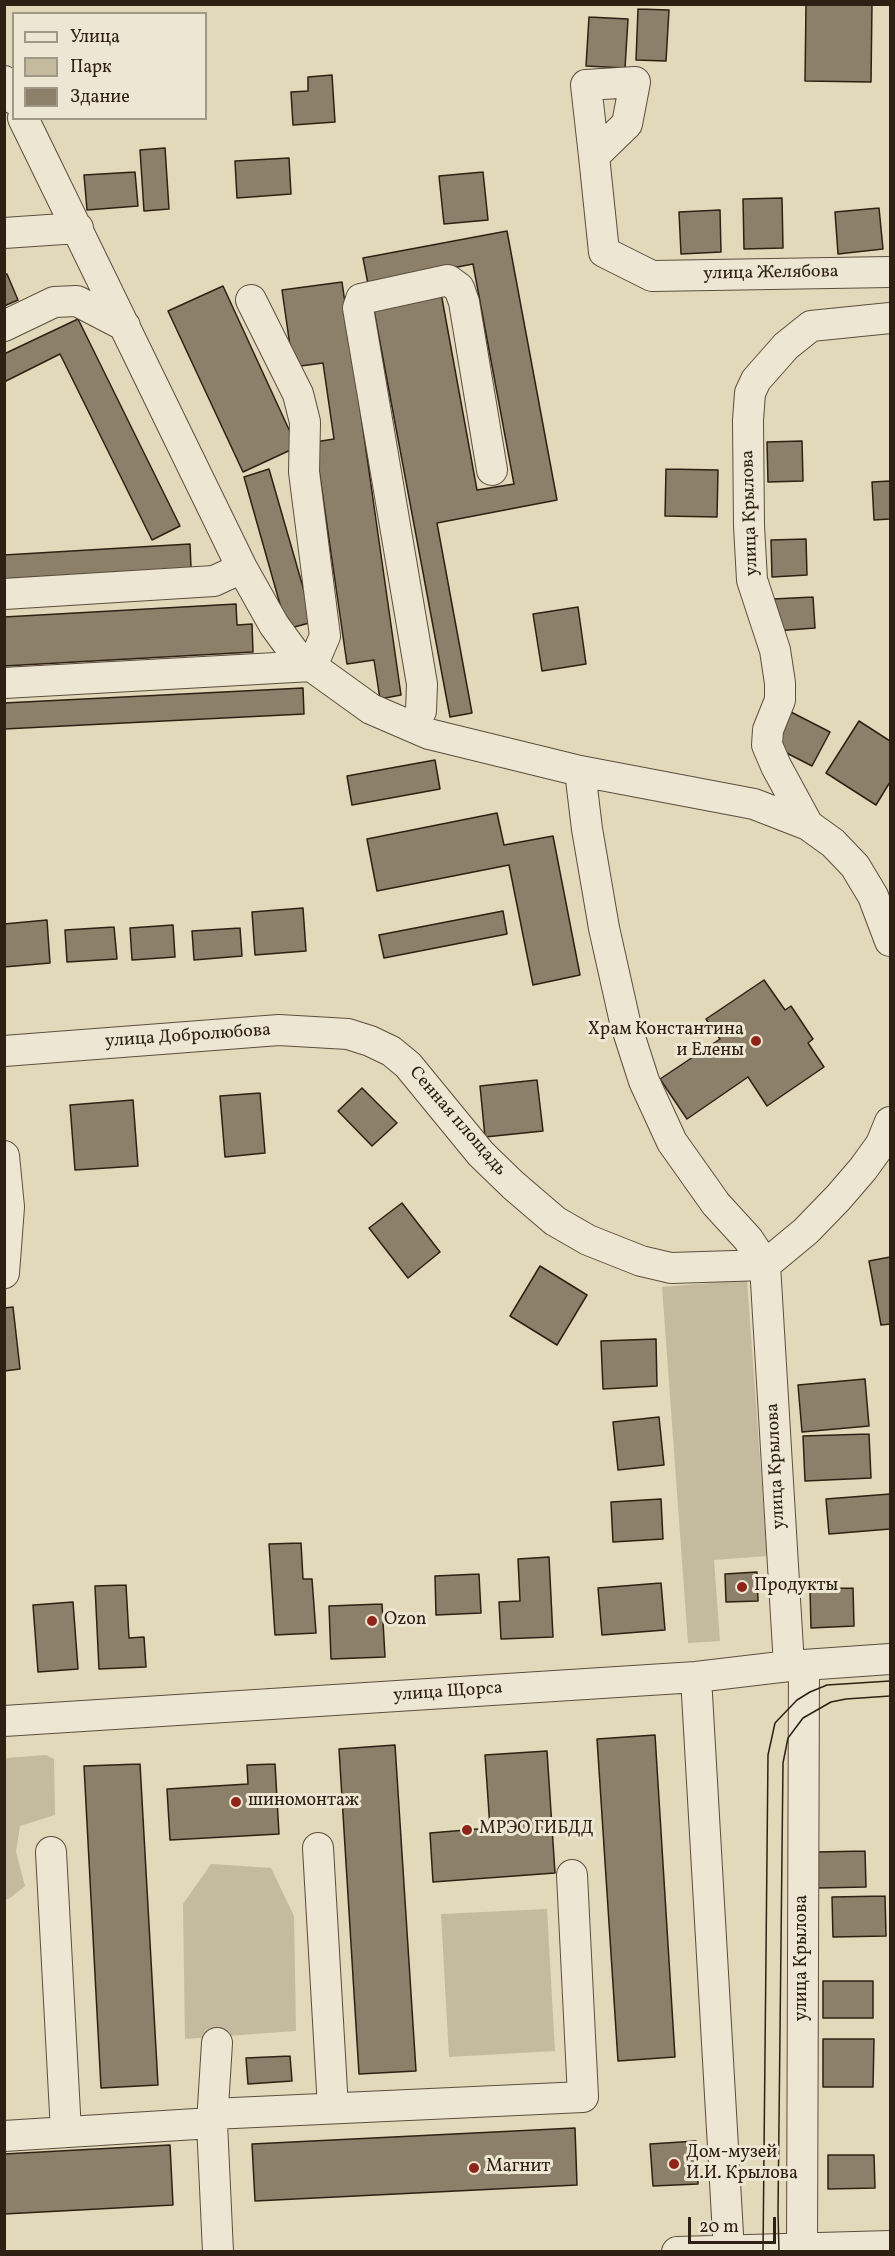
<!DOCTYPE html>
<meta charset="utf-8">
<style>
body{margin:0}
#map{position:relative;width:895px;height:2256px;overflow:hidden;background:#e2d9ba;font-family:Vollkorn,serif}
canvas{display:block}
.frame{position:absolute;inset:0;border:6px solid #2f2014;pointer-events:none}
.legend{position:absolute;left:12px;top:12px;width:195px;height:108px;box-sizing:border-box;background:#ece6d2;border:2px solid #a09786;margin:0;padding:8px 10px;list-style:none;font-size:18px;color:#2f2014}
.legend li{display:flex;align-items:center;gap:12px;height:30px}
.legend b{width:30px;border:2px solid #a09786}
.scale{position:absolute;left:688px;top:2217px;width:88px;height:27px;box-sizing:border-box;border:3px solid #2f2014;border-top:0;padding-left:8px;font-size:18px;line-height:21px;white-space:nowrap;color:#2f2014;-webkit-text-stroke:4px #ece6d2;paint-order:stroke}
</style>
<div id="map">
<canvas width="895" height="2256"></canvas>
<div class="frame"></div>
<ul class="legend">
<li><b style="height:8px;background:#ece6d2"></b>Улица</li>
<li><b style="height:16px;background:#c4ba9e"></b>Парк</li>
<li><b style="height:16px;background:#8c806a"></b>Здание</li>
</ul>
<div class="scale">20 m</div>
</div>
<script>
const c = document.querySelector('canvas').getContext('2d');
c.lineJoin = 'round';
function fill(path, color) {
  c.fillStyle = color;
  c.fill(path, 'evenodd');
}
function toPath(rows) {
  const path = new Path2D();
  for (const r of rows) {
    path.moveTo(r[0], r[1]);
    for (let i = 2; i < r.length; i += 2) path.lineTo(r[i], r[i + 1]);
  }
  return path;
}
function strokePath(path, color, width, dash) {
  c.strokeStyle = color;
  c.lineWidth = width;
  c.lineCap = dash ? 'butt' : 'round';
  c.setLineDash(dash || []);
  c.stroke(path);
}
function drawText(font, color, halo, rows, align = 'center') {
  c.font = font + ' Vollkorn,serif';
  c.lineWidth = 6;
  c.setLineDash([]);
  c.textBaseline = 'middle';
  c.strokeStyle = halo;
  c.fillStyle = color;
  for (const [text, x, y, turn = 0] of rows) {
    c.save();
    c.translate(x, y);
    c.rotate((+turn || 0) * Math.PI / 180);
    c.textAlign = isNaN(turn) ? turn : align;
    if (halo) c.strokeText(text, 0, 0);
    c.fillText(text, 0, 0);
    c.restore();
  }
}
fill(toPath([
 [747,1280,767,1556,714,1560,720,1641,688,1643,662,1287],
 [46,1755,54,1759,55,1815,20,1826,16,1852,25,1886,10,1898,5,1900,5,1758],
 [211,1864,271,1868,294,1916,296,2031,185,2039,183,1904],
 [547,1909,555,2051,449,2057,441,1914]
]), '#c4ba9e');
const building = toPath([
 [806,4,872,4,871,82,805,81,806,4],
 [638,9,669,10,666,61,636,60,638,9],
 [589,17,628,19,625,68,586,66,589,17],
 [332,75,335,122,293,125,291,92,308,91,308,77,332,75],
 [165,148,169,209,144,211,140,150,165,148],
 [289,158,291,194,237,198,235,161,289,158],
 [135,172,138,206,87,210,84,175,135,172],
 [483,172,488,220,444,224,439,176,483,172],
 [782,198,783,248,744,249,743,199,782,198],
 [879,208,883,249,838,254,835,212,879,208],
 [720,210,721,252,681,254,679,212,720,210],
 [507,231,557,500,437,523,472,713,450,717,373,305,441,293,477,490,514,484,473,264,368,284,363,258,507,231],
 [7,274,18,300,4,306,4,275,7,274],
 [342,282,401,695,380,699,374,660,347,664,315,442,334,439,323,363,293,367,282,290,342,282],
 [223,286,297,447,243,472,168,311,223,286],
 [78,319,180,526,152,540,60,354,4,382,4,354,78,319],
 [802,441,803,481,768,482,767,442,802,441],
 [269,469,313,622,287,629,244,477,269,469],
 [666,469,718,470,717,517,665,516,666,469],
 [890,481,890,519,874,520,872,482,890,481],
 [806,539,807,575,772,577,771,540,806,539],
 [190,544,191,568,4,579,4,555,190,544],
 [813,597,815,628,775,631,773,599,813,597],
 [236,604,237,625,252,624,253,652,4,666,4,617,236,604],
 [578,607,586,664,542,671,533,614,578,607],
 [303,688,304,714,4,729,4,703,303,688],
 [787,710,830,732,812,766,769,744,787,710],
 [859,721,890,741,890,782,876,805,826,773,859,721],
 [435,760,440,789,352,805,347,776,435,760],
 [497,813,504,845,553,836,580,975,533,985,509,865,377,891,367,839,497,813],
 [303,908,306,951,255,955,252,912,303,908],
 [503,911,507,934,384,958,379,935,503,911],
 [47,920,50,963,4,967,4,924,47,920],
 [173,925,175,957,132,960,130,928,173,925],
 [114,927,117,959,67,962,65,930,114,927],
 [240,928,242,956,194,960,192,931,240,928],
 [764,980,785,1010,791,1006,813,1039,808,1043,824,1067,767,1106,748,1077,687,1119,660,1079,720,1039,706,1019,764,980],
 [537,1080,543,1131,485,1137,480,1086,537,1080],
 [362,1088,397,1123,372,1146,338,1111,362,1088],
 [260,1093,265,1153,225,1157,220,1096,260,1093],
 [133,1100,138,1166,75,1170,70,1105,133,1100],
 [402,1203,440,1252,408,1278,369,1228,402,1203],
 [890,1257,890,1324,881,1325,869,1261,890,1257],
 [540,1266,587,1295,557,1345,510,1316,540,1266],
 [13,1307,20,1369,4,1371,4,1308,13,1307],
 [656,1339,657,1386,603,1389,601,1341,656,1339],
 [865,1379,869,1426,802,1432,798,1385,865,1379],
 [659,1417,664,1465,618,1470,613,1422,659,1417],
 [869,1434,871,1478,805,1481,803,1436,869,1434],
 [890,1494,890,1529,829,1534,826,1499,890,1494],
 [661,1499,663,1539,613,1542,611,1502,661,1499],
 [301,1543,303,1579,312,1579,316,1633,275,1635,269,1544,301,1543],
 [549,1557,553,1637,501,1639,499,1602,520,1601,518,1559,549,1557],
 [757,1572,758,1601,726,1602,725,1574,757,1572],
 [479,1574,481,1613,436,1615,435,1576,479,1574],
 [661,1583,665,1630,602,1635,598,1588,661,1583],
 [126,1585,129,1638,144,1637,146,1667,99,1669,95,1586,126,1585],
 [853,1588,854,1626,811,1628,810,1589,853,1588],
 [73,1602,78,1669,38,1672,33,1605,73,1602],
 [382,1604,385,1657,331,1659,329,1606,382,1604],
 [655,1735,675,2057,618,2061,597,1739,655,1735],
 [395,1745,416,2071,359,2074,339,1749,395,1745],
 [547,1751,555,1873,433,1882,430,1833,490,1828,485,1755,547,1751],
 [140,1764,158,2085,101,2088,84,1766,140,1764],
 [275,1764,279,1834,170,1840,167,1789,248,1784,247,1765,275,1764],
 [865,1851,866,1887,818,1888,818,1852,865,1851],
 [885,1896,886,1936,833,1937,832,1897,885,1896],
 [823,1981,873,1981,873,2018,823,2018,823,1981],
 [823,2039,874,2039,873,2087,823,2087,823,2039],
 [290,2056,292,2081,248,2084,246,2058,290,2056],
 [575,2128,577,2185,255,2201,252,2144,575,2128],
 [696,2141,698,2184,653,2186,650,2144,696,2141],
 [170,2145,173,2205,4,2214,4,2154,170,2145],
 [828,2155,874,2155,875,2188,828,2189,828,2155]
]);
fill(building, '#8c806a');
strokePath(building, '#2f2014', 1.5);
const minor = toPath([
 [4,81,14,99],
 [23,118,242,568,274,625,296,655,371,709,429,734,580,771,754,804,808,825,833,843,855,866,873,896,890,941],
 [594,156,586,85,635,82,627,124,594,156,604,252,652,276,890,272],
 [4,233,78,228],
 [4,326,54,302,77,301,125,326],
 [4,594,214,581,242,568],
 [4,683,312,666,325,636,304,472,305,422,298,394,251,300],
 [413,727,421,711,422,684,358,308,361,299,448,280,459,288,464,302,492,470],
 [580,771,587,829,604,928,625,1022,644,1081,672,1142,716,1204,748,1239,765,1265,789,1666],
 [808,825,776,766,767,745,768,730,780,700,780,683,775,650,752,580,749,526,748,420,750,393,756,380,786,346,811,326,890,318],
 [4,1051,279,1030,348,1034,370,1041,391,1051,408,1065,481,1154,513,1185,555,1221,588,1240,641,1261,671,1268,765,1265,806,1231,838,1198,863,1169,881,1144,890,1122],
 [4,1156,9,1207,4,1273],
 [696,1677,729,2252],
 [4,1721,696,1677,789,1666,890,1659],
 [318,1848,333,2108],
 [51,1852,66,2132],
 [212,2114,583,2097,572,1875],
 [212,2123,217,2043],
 [4,2136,212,2123,218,2252],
 [677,2252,890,2246],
 [802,2252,804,1665]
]);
strokePath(minor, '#5c4e3e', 32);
strokePath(minor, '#ece6d2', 30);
strokePath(toPath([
 [763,2252,768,1755,775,1723,797,1700,810,1692,827,1685,890,1681],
 [779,2252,778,2212,783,1763,788,1738,803,1718,831,1702,846,1699,890,1696]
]), '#2f2014', 1.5);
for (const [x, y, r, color] of [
 [756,1041,6,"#8f2418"],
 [742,1587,6,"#8f2418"],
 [372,1621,6,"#8f2418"],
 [236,1802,6,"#8f2418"],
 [467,1830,6,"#8f2418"],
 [674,2164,6,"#8f2418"],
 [474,2168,6,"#8f2418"]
]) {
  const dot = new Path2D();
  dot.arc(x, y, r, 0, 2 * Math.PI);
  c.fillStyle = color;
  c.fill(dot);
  strokePath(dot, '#ece6d2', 2);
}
drawText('18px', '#2f2014', '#ece6d2', [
 ["улица Желябова",771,274,-1],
 ["улица Крылова",751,513,-92],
 ["улица Добролюбова",188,1037,-4],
 ["Сенная площадь",457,1122,49],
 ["улица Крылова",777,1466,-93],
 ["улица Щорса",448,1693,-4],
 ["улица Крылова",803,1958,-90]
]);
drawText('18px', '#2f2014', '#ece6d2', [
 ["Храм Константина",744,1031,"right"],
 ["и Елены",744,1052,"right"],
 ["Продукты",754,1587],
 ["Ozon",384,1621],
 ["шиномонтаж",248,1802],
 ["МРЭО ГИБДД",479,1830],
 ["Дом-музей",686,2154],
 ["И.И. Крылова",686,2175],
 ["Магнит",486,2168]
], 'left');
</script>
